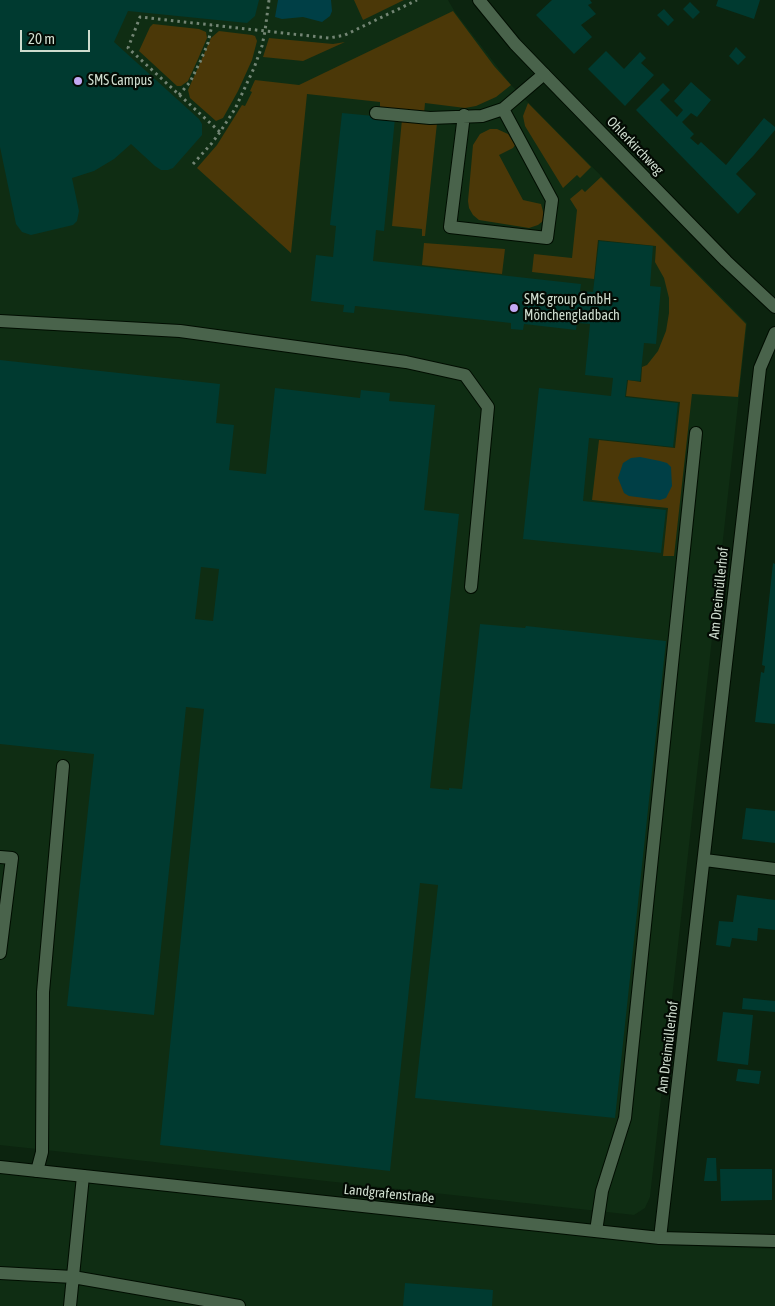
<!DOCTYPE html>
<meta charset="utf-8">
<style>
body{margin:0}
#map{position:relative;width:775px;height:1306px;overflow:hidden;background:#0c240f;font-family:"Asap Condensed",sans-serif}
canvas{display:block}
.scale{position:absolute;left:20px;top:30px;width:70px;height:22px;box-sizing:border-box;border:2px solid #cedcce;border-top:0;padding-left:6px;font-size:15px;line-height:18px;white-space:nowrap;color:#cedcce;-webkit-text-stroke:4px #030a03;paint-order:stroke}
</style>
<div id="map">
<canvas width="775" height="1306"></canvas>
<div class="scale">20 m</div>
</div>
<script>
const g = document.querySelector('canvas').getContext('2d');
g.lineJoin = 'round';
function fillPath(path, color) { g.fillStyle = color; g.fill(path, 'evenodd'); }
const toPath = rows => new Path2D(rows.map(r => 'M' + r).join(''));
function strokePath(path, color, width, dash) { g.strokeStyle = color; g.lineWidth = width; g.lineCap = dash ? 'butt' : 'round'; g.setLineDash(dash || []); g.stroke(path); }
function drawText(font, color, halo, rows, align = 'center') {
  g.font = font + ' "Asap Condensed",sans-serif'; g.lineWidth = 4.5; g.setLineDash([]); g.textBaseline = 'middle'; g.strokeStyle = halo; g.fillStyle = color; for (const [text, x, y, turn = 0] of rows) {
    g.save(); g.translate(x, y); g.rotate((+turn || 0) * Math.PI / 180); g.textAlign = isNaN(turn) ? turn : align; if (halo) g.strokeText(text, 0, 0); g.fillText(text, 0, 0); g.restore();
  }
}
const built = toPath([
 [0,0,448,0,455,12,512,86,747,323,650,1197,645,1208,634,1215,0,1145],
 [0,1172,667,1245,775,1249,775,1306,0,1306]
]);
const green = toPath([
 [354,0,404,0,363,20],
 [453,11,494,66,511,85,496,97,476,106,465,108,425,103,424,114,380,110,380,102,307,94,291,253,197,168,217,145,242,105,245,106,252,92,250,91,255,80,299,85],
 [153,24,199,29,206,32,207,38,198,59,188,81,181,86,177,86,139,51,150,27],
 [219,31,252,35,255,36,257,41,252,60,238,91,223,118,216,121,190,98,188,90,211,38],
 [269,38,333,44,345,42,303,61,263,57],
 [528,103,591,167,580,178,577,175,563,188,525,126,523,116],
 [402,119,437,123,425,236,422,236,422,229,392,226],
 [490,129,497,129,508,134,515,145,513,148,499,155,523,200,541,204,544,215,543,221,538,225,529,228,479,220,473,215,469,208,468,201,473,145,480,134],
 [601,177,746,324,738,397,692,394,674,556,663,556,668,508,592,500,599,440,675,448,680,402,626,396,628,380,641,382,642,367,647,365,658,351,666,331,669,313,669,298,664,278,655,262,656,246,598,240,594,279,532,272,534,254,572,258,577,210,570,199,582,189,585,192],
 [424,243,505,249,502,274,422,265]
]);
const water = toPath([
 [278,0,331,0,332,11,330,16,322,22,303,17,282,19,275,17],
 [640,457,660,461,667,463,671,467,672,486,666,498,660,500,629,496,624,493,618,478,623,463,631,458]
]);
const building = toPath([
 [0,0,259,0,255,16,247,23,128,11,114,42,199,119,202,124,202,135,173,168,168,170,161,170,155,166,131,144,114,159,94,171,72,178,79,211,77,221,73,225,31,235,22,232,16,224,0,147],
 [552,0,590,0,592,3,588,5,596,14,581,25,592,37,574,54,536,15],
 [718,0,760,0,754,19,716,6],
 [690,2,700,12,693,19,683,9],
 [664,9,674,20,668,26,657,15],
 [736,47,746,57,738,65,729,56],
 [606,51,624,69,640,52,646,58,641,63,654,75,625,106,588,69],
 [691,82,711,100,697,117,691,113,682,122,694,134,690,138,698,145,701,142,726,165,764,118,775,127,775,130,754,155,736,174,756,194,738,214,636,110,663,83,670,90,660,100,677,117,683,110,674,101],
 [342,113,395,118,384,231,376,230,373,261,581,284,580,291,593,292,599,241,653,246,650,286,661,287,656,344,644,343,640,381,627,380,625,397,678,403,673,447,589,438,583,501,666,510,661,553,523,539,539,388,611,396,613,378,585,375,590,324,577,323,576,330,524,324,523,330,511,329,511,323,355,306,354,313,343,312,344,305,311,301,316,255,333,257,336,226,330,225],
 [0,360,220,384,216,423,234,425,229,470,266,474,275,388,360,398,361,390,390,393,389,401,435,405,424,510,459,514,430,788,449,790,449,788,462,789,480,624,525,628,526,626,666,641,615,1118,415,1098,438,885,420,883,390,1171,160,1145,204,709,186,707,154,1015,67,1006,94,754,0,744],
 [201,567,219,569,213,621,195,619],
 [773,563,775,564,775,724,755,722,761,672,764,673,765,666,762,665],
 [746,808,775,811,775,843,742,839],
 [737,895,775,900,775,930,758,928,757,941,732,938,730,947,716,945,719,921,733,922],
 [743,998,775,1001,775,1012,742,1009],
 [723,1012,753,1015,748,1065,717,1061],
 [738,1069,761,1071,759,1084,736,1081],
 [707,1158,716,1158,717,1181,704,1181],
 [720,1169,772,1169,772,1200,721,1201],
 [405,1283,493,1290,492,1306,403,1306]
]);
const path = toPath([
 [269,0,265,31,262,46,254,68,235,109,220,132,128,48,140,17,265,31,329,38,345,35,417,0],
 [179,95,190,82,201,60,208,43,212,25],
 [193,164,212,143,220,132]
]);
const service = toPath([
 [376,113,430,118,482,116,503,109,544,74],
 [464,115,450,227,547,238,552,200,503,109],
 [0,321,180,331,406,362,465,375,488,407,471,587],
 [0,857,12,858,0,953],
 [37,1171,42,1152,43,992,63,766],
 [596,1231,602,1191,625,1118,696,433],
 [0,1273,73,1277,239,1306],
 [70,1306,83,1176]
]);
const minor = toPath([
 [479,0,515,44,544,74,726,261,775,307],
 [705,860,775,869],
 [660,1238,760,368,775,333]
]);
const tertiary = toPath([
 [0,1167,660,1238,775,1241]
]);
const markers = [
 [78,81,5,"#c2a8f3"],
 [514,308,5,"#c2a8f3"]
];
const poiNames = [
 ["SMS Campus",88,81],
 ["SMS group GmbH -",524,300],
 ["Mönchengladbach",524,316]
];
const streetNames = [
 ["Ohlerkirchweg",635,146,46],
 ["Am Dreimüllerhof",719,593,-84],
 ["Am Dreimüllerhof",668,1047,-83],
 ["Landgrafenstraße",389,1194,6]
];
fillPath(built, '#0f2d13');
fillPath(green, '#4b3808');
fillPath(water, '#003f46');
fillPath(building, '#003a30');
strokePath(service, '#000d00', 14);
strokePath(minor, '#000d00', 14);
strokePath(tertiary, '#000d00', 14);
strokePath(path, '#738574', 3, [2.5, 4]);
strokePath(service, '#49634b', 12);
strokePath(minor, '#49634b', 12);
strokePath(tertiary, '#49634b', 12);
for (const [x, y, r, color] of markers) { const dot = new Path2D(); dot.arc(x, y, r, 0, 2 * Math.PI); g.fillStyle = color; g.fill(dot); strokePath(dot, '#030a03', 2); }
drawText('14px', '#cedcce', '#030a03', poiNames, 'left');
drawText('14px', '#cedcce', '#030a03', streetNames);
</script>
